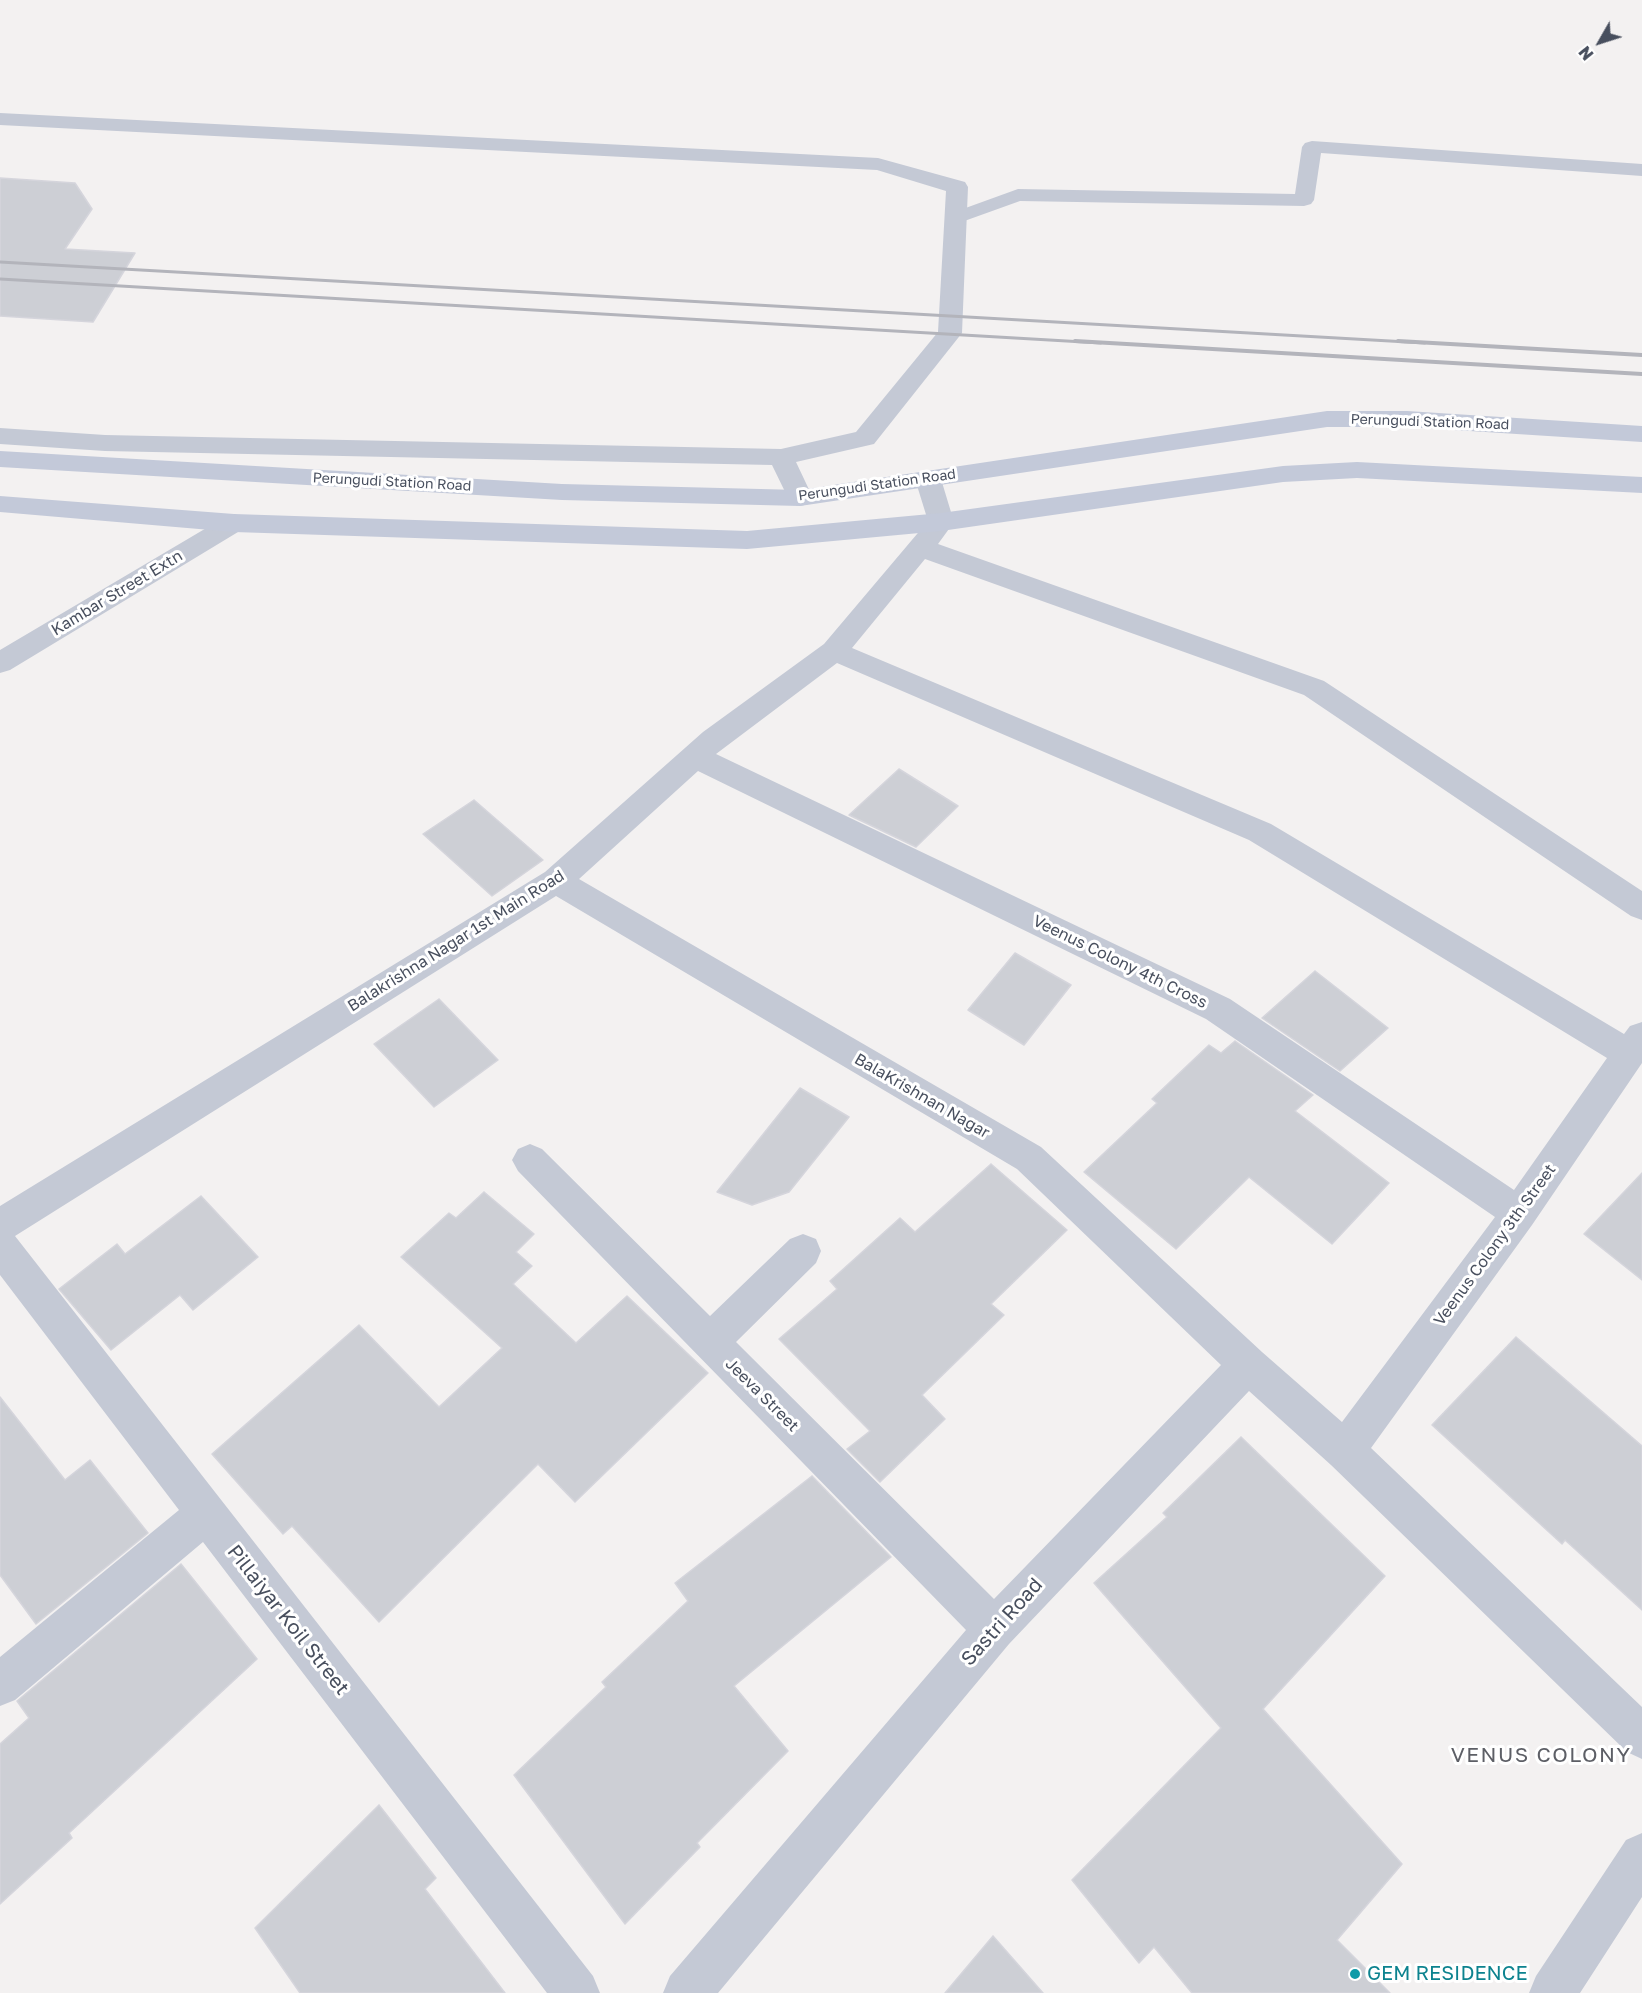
<!DOCTYPE html>
<style>
body{margin:0}
#map{position:relative;width:1642px;height:1993px;overflow:hidden;background:#f3f1f1;font-family:"Golos Text",sans-serif}
canvas{display:block}
.north{position:absolute;left:1570px;top:12px;width:60px;height:60px;-webkit-text-stroke:4px #fff;paint-order:stroke;rotate:231deg;font-size:16px;font-weight:700;line-height:24px;text-align:center;color:#484f5e}
.north::after{content:'';display:block;margin:auto;width:21px;height:27px;background:#484f5e;clip-path:polygon(50% 0,100% 100%,50% 72%,0 100%)}
</style>
<div id="map">
<canvas width="1642" height="1993"></canvas>
<div class="north">N</div>
</div>
<script>
const g = document.querySelector('canvas').getContext('2d');
g.lineJoin = 'round';
function fillPath(path, color) { g.fillStyle = color; g.fill(path, 'evenodd'); }
const toPath = rows => new Path2D(rows.map(r => 'M' + r).join(''));
function strokePath(path, color, width, dash) { g.strokeStyle = color; g.lineWidth = width; g.lineCap = dash ? 'butt' : 'round'; g.setLineDash(dash || []); g.stroke(path); }
function drawText(font, color, halo, rows, align = 'center') {
  g.font = font + ' "Golos Text",sans-serif'; g.lineWidth = 6; g.setLineDash([]); g.textBaseline = 'middle'; g.strokeStyle = halo; g.fillStyle = color; for (const [text, x, y, turn = 0] of rows) {
    g.save(); g.translate(x, y); g.rotate((+turn || 0) * Math.PI / 180); g.textAlign = isNaN(turn) ? turn : align; if (halo) g.strokeText(text, 0, 0); g.fillText(text, 0, 0); g.restore();
  }
}
const building = toPath([
 [0,178,75,183,92,209,65,249,135,253,93,322,0,316,0,178],
 [899,769,958,806,916,847,849,815,899,769],
 [474,800,543,860,492,896,423,834,474,800],
 [1015,953,1071,985,1024,1045,968,1010,1015,953],
 [1315,971,1388,1028,1340,1071,1262,1018,1315,971],
 [439,999,498,1060,434,1107,374,1044,439,999],
 [1235,1041,1313,1095,1295,1111,1389,1183,1332,1244,1249,1177,1176,1249,1084,1172,1157,1103,1152,1099,1209,1045,1221,1053,1235,1041],
 [800,1088,849,1117,789,1192,752,1205,717,1192,800,1088],
 [991,1164,1067,1230,991,1304,1004,1315,922,1395,945,1419,880,1482,847,1449,870,1431,779,1339,837,1289,830,1281,900,1218,915,1232,991,1164],
 [1642,1173,1642,1280,1584,1234,1642,1173],
 [484,1192,534,1234,516,1252,532,1266,513,1284,576,1343,627,1296,708,1373,575,1502,538,1464,379,1622,292,1526,283,1534,212,1454,359,1325,439,1407,502,1348,401,1257,449,1213,456,1218,484,1192],
 [201,1196,258,1257,193,1310,180,1295,111,1350,59,1289,117,1244,125,1254,201,1196],
 [1516,1337,1642,1446,1642,1610,1565,1540,1562,1544,1432,1425,1516,1337],
 [0,1397,65,1480,90,1460,148,1533,36,1624,0,1575,0,1397],
 [1241,1437,1385,1576,1263,1709,1402,1864,1337,1940,1390,1993,1192,1993,1154,1947,1139,1963,1072,1880,1221,1728,1094,1583,1167,1517,1163,1513,1241,1437],
 [812,1476,891,1557,734,1686,788,1751,697,1843,700,1847,625,1924,514,1775,606,1687,602,1682,688,1601,675,1583,812,1476],
 [181,1564,257,1659,69,1833,72,1838,0,1904,0,1744,29,1718,17,1701,181,1564],
 [379,1805,436,1878,425,1889,505,1993,300,1993,255,1928,379,1805],
 [993,1936,1043,1993,945,1993,993,1936]
]);
const lane = toPath([
 [1312,141,1642,164,1642,176,1321,153,1314,200,1311,204,1304,206,1020,201,956,224,949,222,946,218,949,214,1018,189,1295,194,1302,147,1305,143,1312,141]
]);
const street = toPath([
 [0,113,878,158,965,182,968,187,962,333,874,444,796,462,813,498,809,504,800,506,791,504,772,465,105,451,0,444,0,428,105,435,781,449,856,432,938,332,946,191,877,170,0,125,0,113],
 [928,471,937,473,941,479,954,522,938,544,1324,681,1642,891,1642,920,1631,916,1304,695,925,559,852,648,1271,824,1624,1034,1630,1026,1642,1022,1642,1063,1532,1225,1371,1448,1642,1707,1642,1759,1627,1752,1331,1465,1249,1391,1009,1644,718,1993,663,1993,670,1976,966,1630,518,1171,512,1160,518,1149,530,1144,542,1149,710,1316,790,1239,803,1234,816,1239,821,1251,816,1263,736,1342,994,1599,1221,1365,1017,1169,556,896,15,1236,593,1976,600,1993,547,1993,203,1542,15,1700,0,1706,0,1657,179,1510,0,1275,0,1206,545,872,703,732,824,644,928,521,915,479,919,473,928,471],
 [837,663,1249,840,1607,1058,1514,1190,1230,999,716,754,837,663],
 [698,771,1206,1019,1495,1217,1342,1422,1262,1352,1041,1147,579,879,698,771],
 [234,514,243,517,247,523,243,529,10,670,0,673,0,650,225,517,234,514],
 [1642,1833,1642,1897,1580,1993,1529,1993,1536,1976,1626,1840,1642,1833]
]);
const secondary = toPath([
 [1327,411,1407,411,1642,426,1642,442,1407,427,1327,427,800,506,562,500,0,467,0,451,562,484,800,490,1327,411],
 [1357,462,1642,477,1642,493,1357,478,1283,482,941,531,747,549,234,532,0,512,0,496,234,514,747,531,941,513,1283,466,1357,462]
]);
const railFar1 = toPath([
 [0,262,1425,343],
 [0,279,1101,343]
]);
const rail = toPath([
 [1075,341,1642,374],
 [1398,341,1642,355]
]);
const markers = [
 [1355,1974,6,"#0f9aa8"]
];
const farStreetnames = [
 ["Perungudi Station Road",1430,422,2],
 ["Perungudi Station Road",392,482,3],
 ["Perungudi Station Road",877,485,-8]
];
const streetNames = [
 ["Kambar Street Extn",117,593,-31],
 ["Balakrishna Nagar 1st Main Road",456,941,-32],
 ["Veenus Colony 4th Cross",1120,962,26],
 ["BalaKrishnan Nagar",922,1096,30],
 ["Veenus Colony 3th Street",1495,1245,-54],
 ["Jeeva Street",762,1395,45]
];
const nearStreetnames = [
 ["Pillaiyar Koil Street",288,1620,52],
 ["Sastri Road",1002,1622,-48]
];
const nearCulturenames = [
 ["GEM RESIDENCE",1367,1974]
];
const nearNeighbourhoodnames = [
 ["VENUS COLONY",1541,1755]
];
fillPath(building, '#cdcfd5');
strokePath(building, '#d5d5dc', 1.5);
fillPath(lane, '#c4c9d5');
fillPath(street, '#c4c9d5');
fillPath(secondary, '#c3c9d9');
strokePath(railFar1, '#b3b4bb', 3);
strokePath(rail, '#b3b4bb', 4);
for (const [x, y, r, color] of markers) { const dot = new Path2D(); dot.arc(x, y, r, 0, 2 * Math.PI); g.fillStyle = color; g.fill(dot); strokePath(dot, '#fff', 2); }
drawText('14px', '#484f5e', '#fff', farStreetnames);
drawText('16px', '#484f5e', '#fff', streetNames);
drawText('20px', '#484f5e', '#fff', nearStreetnames);
drawText('20px', '#0d838f', '#fff', nearCulturenames, 'left');
g.letterSpacing = '1.5px';
drawText('21px', '#5d5f66', '#fff', nearNeighbourhoodnames);
g.letterSpacing = '0px';
</script>
